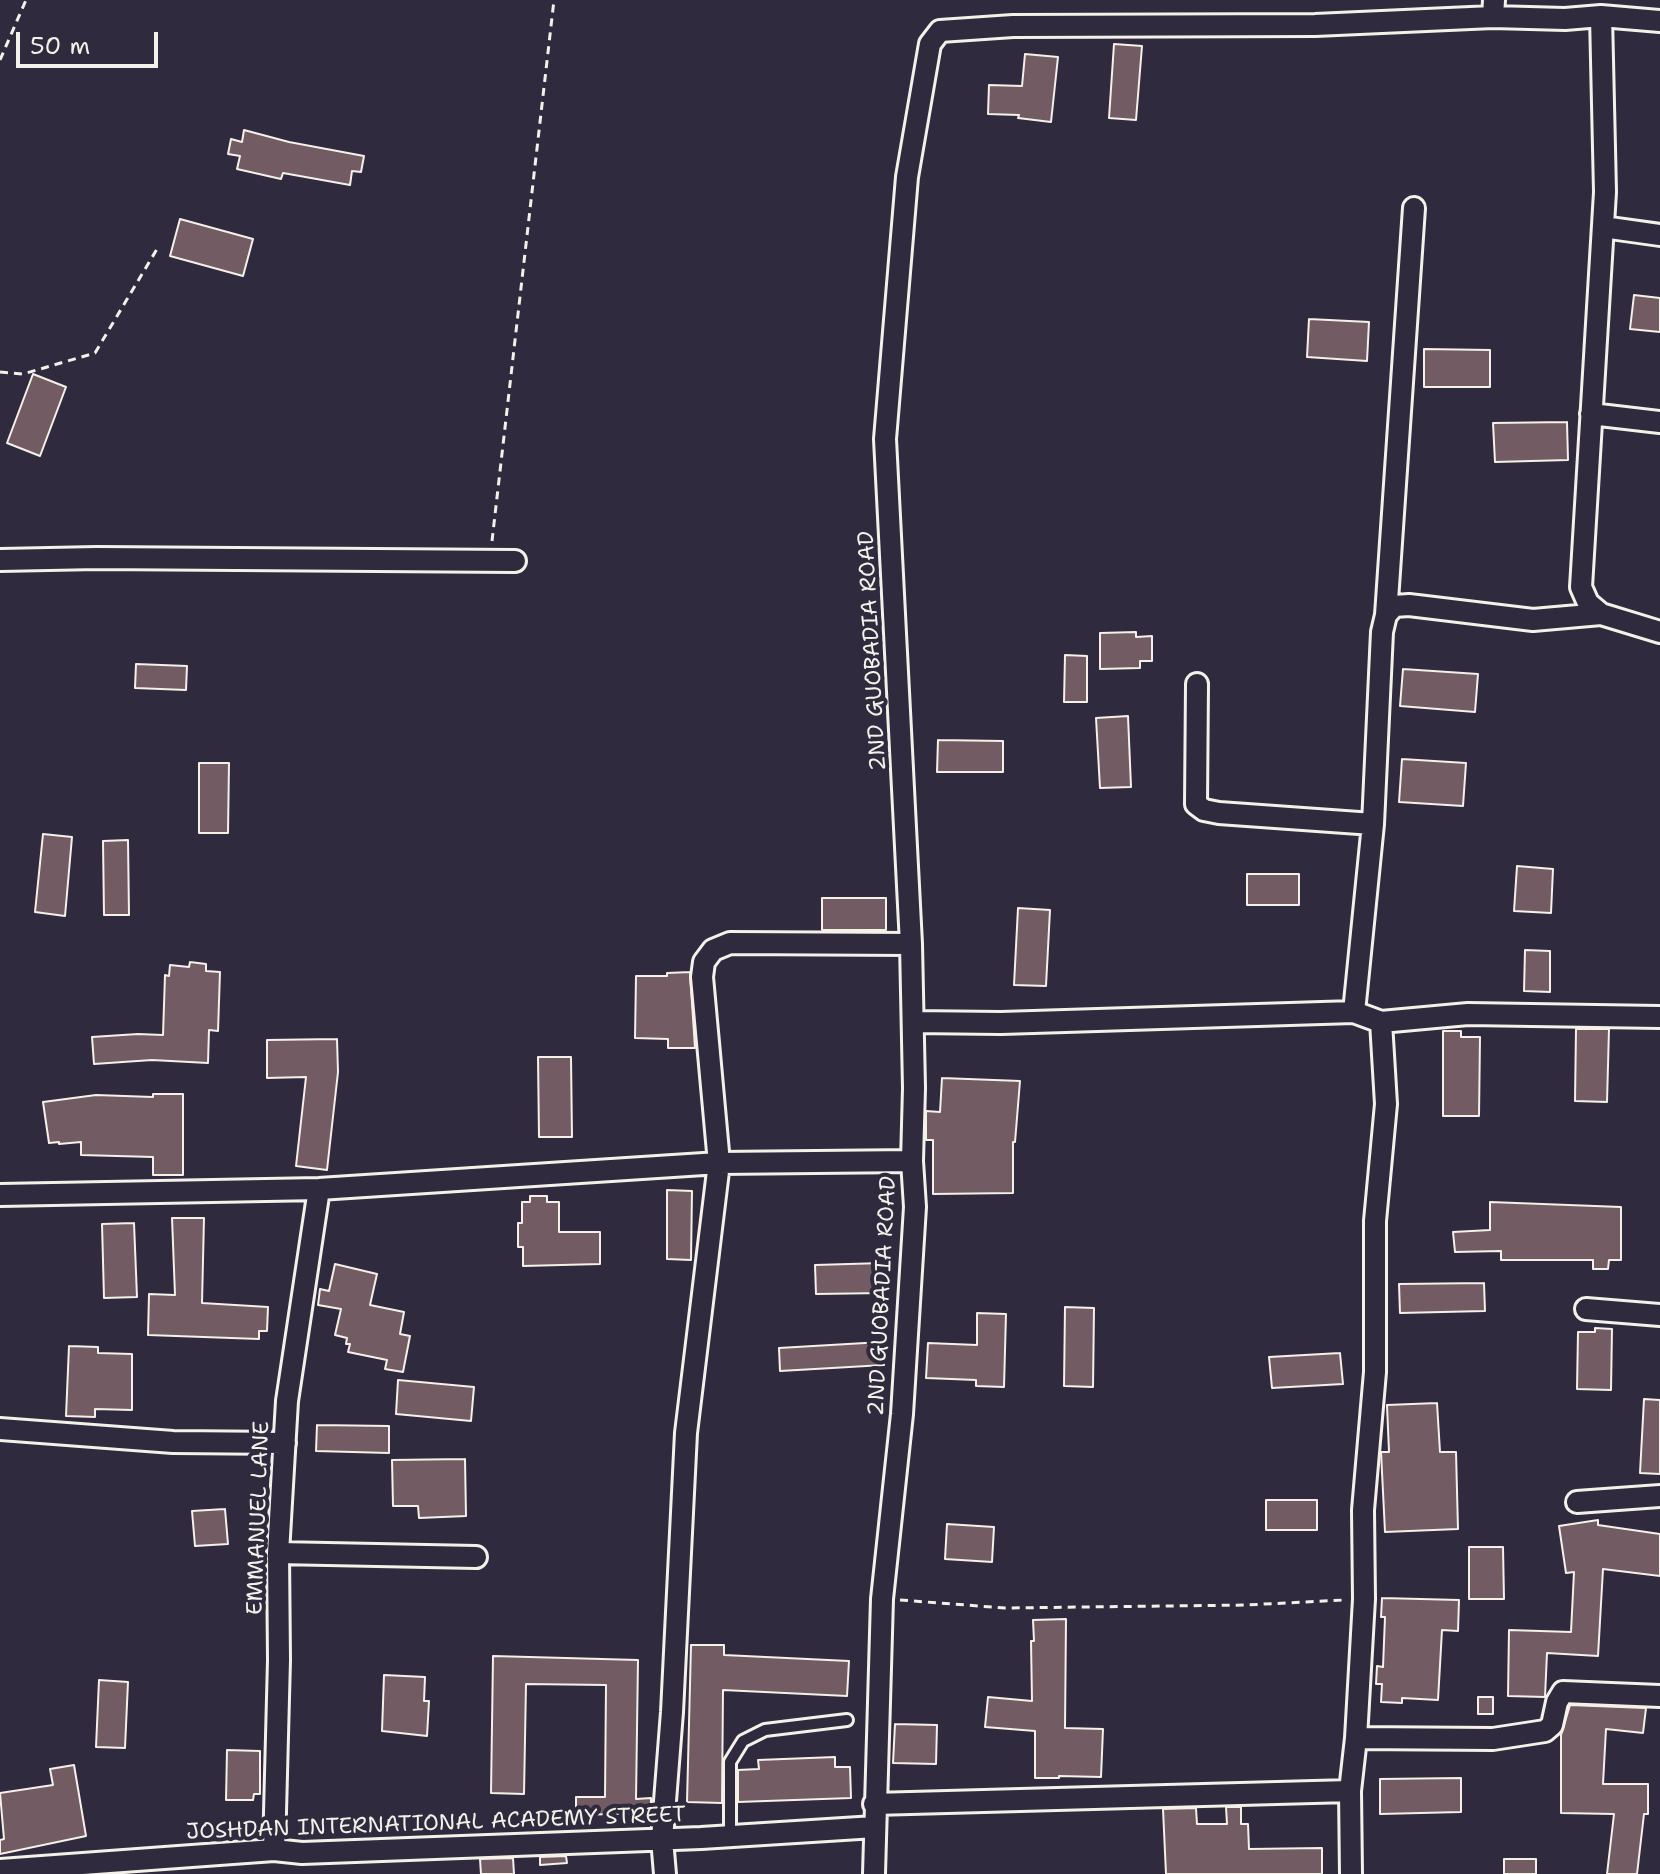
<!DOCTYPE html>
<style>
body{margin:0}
#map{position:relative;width:1660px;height:1874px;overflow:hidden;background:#2f2a3d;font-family:"Shantell Sans",sans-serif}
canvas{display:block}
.scale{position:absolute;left:16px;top:32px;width:142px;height:36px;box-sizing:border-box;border:4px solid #f4f1e8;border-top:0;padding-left:10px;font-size:24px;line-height:28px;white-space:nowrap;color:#f4f1e8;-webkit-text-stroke:6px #2f2a3d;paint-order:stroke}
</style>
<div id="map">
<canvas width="1660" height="1874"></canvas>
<div class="scale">50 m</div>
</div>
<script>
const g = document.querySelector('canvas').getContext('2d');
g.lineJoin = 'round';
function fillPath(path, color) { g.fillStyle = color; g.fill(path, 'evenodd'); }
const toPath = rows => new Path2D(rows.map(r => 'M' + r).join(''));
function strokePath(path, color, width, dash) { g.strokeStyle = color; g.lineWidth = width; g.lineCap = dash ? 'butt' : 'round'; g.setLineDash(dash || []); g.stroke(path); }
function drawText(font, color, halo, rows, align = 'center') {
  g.font = font + ' "Shantell Sans",sans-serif'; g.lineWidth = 8; g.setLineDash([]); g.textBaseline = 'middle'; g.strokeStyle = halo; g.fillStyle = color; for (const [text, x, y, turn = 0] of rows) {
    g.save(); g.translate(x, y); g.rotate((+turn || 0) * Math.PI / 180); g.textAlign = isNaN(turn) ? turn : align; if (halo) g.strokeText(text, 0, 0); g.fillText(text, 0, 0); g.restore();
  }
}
const building = toPath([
 [1114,44,1142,46,1136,120,1109,118,1114,44],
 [1025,54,1058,57,1051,122,1018,118,1019,115,988,114,989,85,1022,86,1025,54],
 [244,130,289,142,364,156,361,172,352,171,350,185,283,173,281,179,237,169,240,156,228,154,231,139,242,142,244,130],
 [180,219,253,239,243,276,170,256,180,219],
 [1634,295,1660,298,1660,332,1630,329,1634,295],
 [1309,319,1369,322,1367,361,1307,357,1309,319],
 [1424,349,1490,350,1490,387,1424,387,1424,349],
 [33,374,66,387,40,456,7,443,33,374],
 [1567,422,1568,460,1495,462,1493,423,1567,422],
 [1136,632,1136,637,1152,636,1152,661,1140,661,1140,668,1100,669,1100,633,1136,632],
 [1065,655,1087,656,1087,702,1064,702,1065,655],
 [136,664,187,666,186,690,135,688,136,664],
 [1403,669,1478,674,1475,712,1400,706,1403,669],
 [1128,716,1131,787,1100,788,1096,718,1128,716],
 [938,740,1003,741,1003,772,937,772,938,740],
 [1402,759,1466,763,1463,806,1399,802,1402,759],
 [199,763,229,763,228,833,199,833,199,763],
 [43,834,72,837,65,916,35,912,43,834],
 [128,840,129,915,104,915,103,841,128,840],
 [1517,866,1553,869,1551,913,1514,911,1517,866],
 [1247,874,1299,874,1299,905,1247,905,1247,874],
 [822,898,886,898,886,930,822,930,822,898],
 [1018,908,1050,910,1046,986,1014,985,1018,908],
 [1525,950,1550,951,1550,992,1524,991,1525,950],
 [190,962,206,964,206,971,220,972,218,1031,209,1030,208,1063,152,1060,94,1064,92,1037,138,1034,163,1035,165,975,169,976,170,965,189,967,190,962],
 [690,972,695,1048,668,1048,668,1039,635,1038,636,976,667,976,667,973,690,972],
 [1576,1029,1609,1029,1607,1102,1575,1101,1576,1029],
 [1443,1031,1461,1031,1461,1037,1480,1037,1479,1116,1443,1116,1443,1031],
 [337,1039,338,1072,327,1170,296,1166,306,1077,267,1078,267,1040,337,1039],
 [538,1057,571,1057,572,1137,539,1137,538,1057],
 [942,1078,1020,1081,1015,1142,1013,1142,1013,1193,933,1194,933,1140,926,1140,926,1111,940,1112,942,1078],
 [153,1094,183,1094,183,1175,153,1175,153,1157,81,1155,81,1142,59,1144,59,1142,49,1143,43,1102,96,1095,153,1097,153,1094],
 [667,1190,692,1191,691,1260,667,1259,667,1190],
 [530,1196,547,1196,547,1202,559,1202,559,1232,600,1232,600,1264,523,1266,523,1247,518,1247,518,1223,522,1223,522,1202,530,1202,530,1196],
 [1490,1202,1621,1207,1621,1260,1609,1260,1608,1269,1593,1269,1593,1260,1501,1260,1501,1251,1455,1252,1453,1232,1490,1230,1490,1202],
 [172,1218,204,1218,202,1303,268,1307,267,1331,259,1331,259,1339,148,1335,149,1294,175,1295,172,1218],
 [134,1223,137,1297,104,1298,102,1224,134,1223],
 [883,1263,884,1293,816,1294,815,1265,883,1263],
 [335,1264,377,1274,370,1305,404,1312,400,1334,410,1336,403,1372,385,1369,387,1360,348,1352,350,1344,346,1344,347,1338,335,1335,341,1309,318,1305,320,1289,329,1291,335,1264],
 [1484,1283,1485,1311,1400,1313,1399,1284,1484,1283],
 [1065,1307,1094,1308,1093,1387,1064,1386,1065,1307],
 [977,1313,1006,1314,1004,1387,976,1386,976,1380,926,1378,928,1343,977,1345,977,1313],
 [1595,1328,1612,1329,1611,1390,1577,1389,1578,1332,1595,1332,1595,1328],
 [882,1342,884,1365,780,1371,779,1348,882,1342],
 [69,1346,98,1347,98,1353,132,1354,132,1410,95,1409,95,1417,66,1416,69,1346],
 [1340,1353,1343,1384,1272,1388,1269,1357,1340,1353],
 [398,1380,474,1387,471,1421,396,1414,398,1380],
 [1644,1399,1660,1400,1660,1474,1640,1473,1644,1399],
 [1437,1403,1440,1452,1456,1452,1458,1529,1385,1532,1381,1452,1389,1452,1387,1405,1437,1403],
 [317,1425,389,1426,389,1453,316,1451,317,1425],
 [465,1459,466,1516,419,1518,418,1506,393,1506,392,1460,465,1459],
 [1266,1500,1317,1500,1317,1530,1266,1530,1266,1500],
 [225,1509,228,1544,195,1546,192,1511,225,1509],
 [1598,1520,1598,1525,1660,1534,1660,1576,1603,1569,1598,1656,1547,1653,1545,1697,1508,1696,1509,1630,1571,1632,1574,1572,1566,1573,1559,1526,1598,1520],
 [947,1524,994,1527,992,1562,945,1559,947,1524],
 [1469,1547,1503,1547,1504,1599,1469,1599,1469,1547],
 [1382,1598,1459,1600,1458,1631,1442,1630,1438,1700,1402,1698,1402,1703,1381,1702,1382,1684,1376,1684,1377,1666,1383,1667,1385,1617,1381,1617,1382,1598],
 [1066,1619,1065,1728,1103,1729,1101,1777,1059,1776,1059,1778,1035,1778,1035,1731,985,1727,988,1697,1032,1701,1031,1641,1034,1641,1033,1620,1066,1619],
 [691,1645,724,1645,724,1655,849,1661,847,1696,723,1690,722,1803,687,1802,691,1645],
 [493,1656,638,1660,636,1799,651,1798,651,1813,576,1815,576,1797,605,1797,606,1685,526,1684,524,1794,491,1793,493,1656],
 [384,1675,425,1677,424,1701,429,1701,427,1736,382,1731,384,1675],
 [99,1680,128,1682,125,1748,96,1747,99,1680],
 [1478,1697,1493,1697,1493,1714,1478,1714,1478,1697],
 [1570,1705,1646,1708,1643,1733,1606,1729,1603,1784,1648,1784,1648,1814,1644,1814,1637,1874,1607,1874,1614,1814,1561,1813,1561,1735,1570,1705],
 [895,1724,937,1725,936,1764,893,1763,895,1724],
 [227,1750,260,1751,260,1794,254,1794,253,1800,226,1800,227,1750],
 [835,1757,835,1767,850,1767,851,1798,738,1802,738,1770,759,1769,758,1760,835,1757],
 [74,1765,86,1836,0,1854,0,1840,4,1839,0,1793,53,1785,50,1769,74,1765],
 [1461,1778,1461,1812,1380,1814,1380,1779,1461,1778],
 [1226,1807,1241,1807,1241,1824,1248,1824,1249,1849,1322,1848,1322,1874,1166,1874,1163,1809,1196,1808,1197,1824,1227,1824,1226,1807],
 [566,1856,567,1863,540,1865,540,1857,566,1856],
 [513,1858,514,1874,481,1874,480,1859,513,1858],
 [1504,1859,1536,1859,1536,1874,1504,1874,1504,1859]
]);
const path = toPath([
 [0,60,26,0],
 [0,372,23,374,95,353,157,249],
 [492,541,554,0],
 [900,1600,1005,1608,1246,1605,1344,1600]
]);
const service = toPath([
 [730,1835,730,1762,743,1741,765,1730,847,1720]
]);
const minor = toPath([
 [1494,0,1493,17,1565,19,1601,16,1605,192,1581,587,1588,603,1601,614,1660,632],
 [1601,16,1660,21],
 [1603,227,1660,235],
 [1591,414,1660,422],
 [0,560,97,558,515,561],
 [1386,615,1414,208],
 [1197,684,1196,804,1204,810,1219,813,1373,824],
 [1354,1012,1373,824,1382,632,1386,615,1394,606,1409,605,1533,620,1601,614],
 [913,1022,1001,1023,1354,1012,1381,1022,1468,1014,1660,1017],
 [0,1195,319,1189,719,1163,912,1161],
 [1586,1309,1660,1315],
 [0,1429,173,1442,285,1443],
 [1577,1502,1660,1496],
 [278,1553,476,1557],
 [1356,1738,1493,1739,1545,1731,1552,1725,1557,1702,1563,1692,1660,1696],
 [874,1804,1350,1791],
 [274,1850,279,1660,278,1553,287,1401,319,1189],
 [0,1870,274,1850,302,1853,701,1838,875,1827],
 [665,1874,662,1839,672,1712,686,1433,719,1163,702,977,704,962,713,950,730,943,911,944],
 [874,1874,882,1599,902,1414,915,1207,912,1161,914,1088,911,944,885,439,907,177,930,44,940,31,1013,26,1315,25,1493,17],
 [1351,1874,1350,1791,1356,1738,1364,1599,1363,1510,1375,1372,1375,1221,1386,1104,1381,1022]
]);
const streetNames = [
 ["2ND GUOBADIA ROAD",873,651,-93],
 ["2ND GUOBADIA ROAD",883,1296,-87],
 ["EMMANUEL LANE",259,1518,-88],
 ["JOSHDAN INTERNATIONAL ACADEMY STREET",436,1824,-2]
];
fillPath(building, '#735b64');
strokePath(building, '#f4f1e8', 2);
strokePath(service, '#f4f1e8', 16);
strokePath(minor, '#f4f1e8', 26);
strokePath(path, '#f4f1e8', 3, [8, 6]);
strokePath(service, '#2f2a3d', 10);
strokePath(minor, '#2f2a3d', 20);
drawText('22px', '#f4f1e8', '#2f2a3d', streetNames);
</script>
